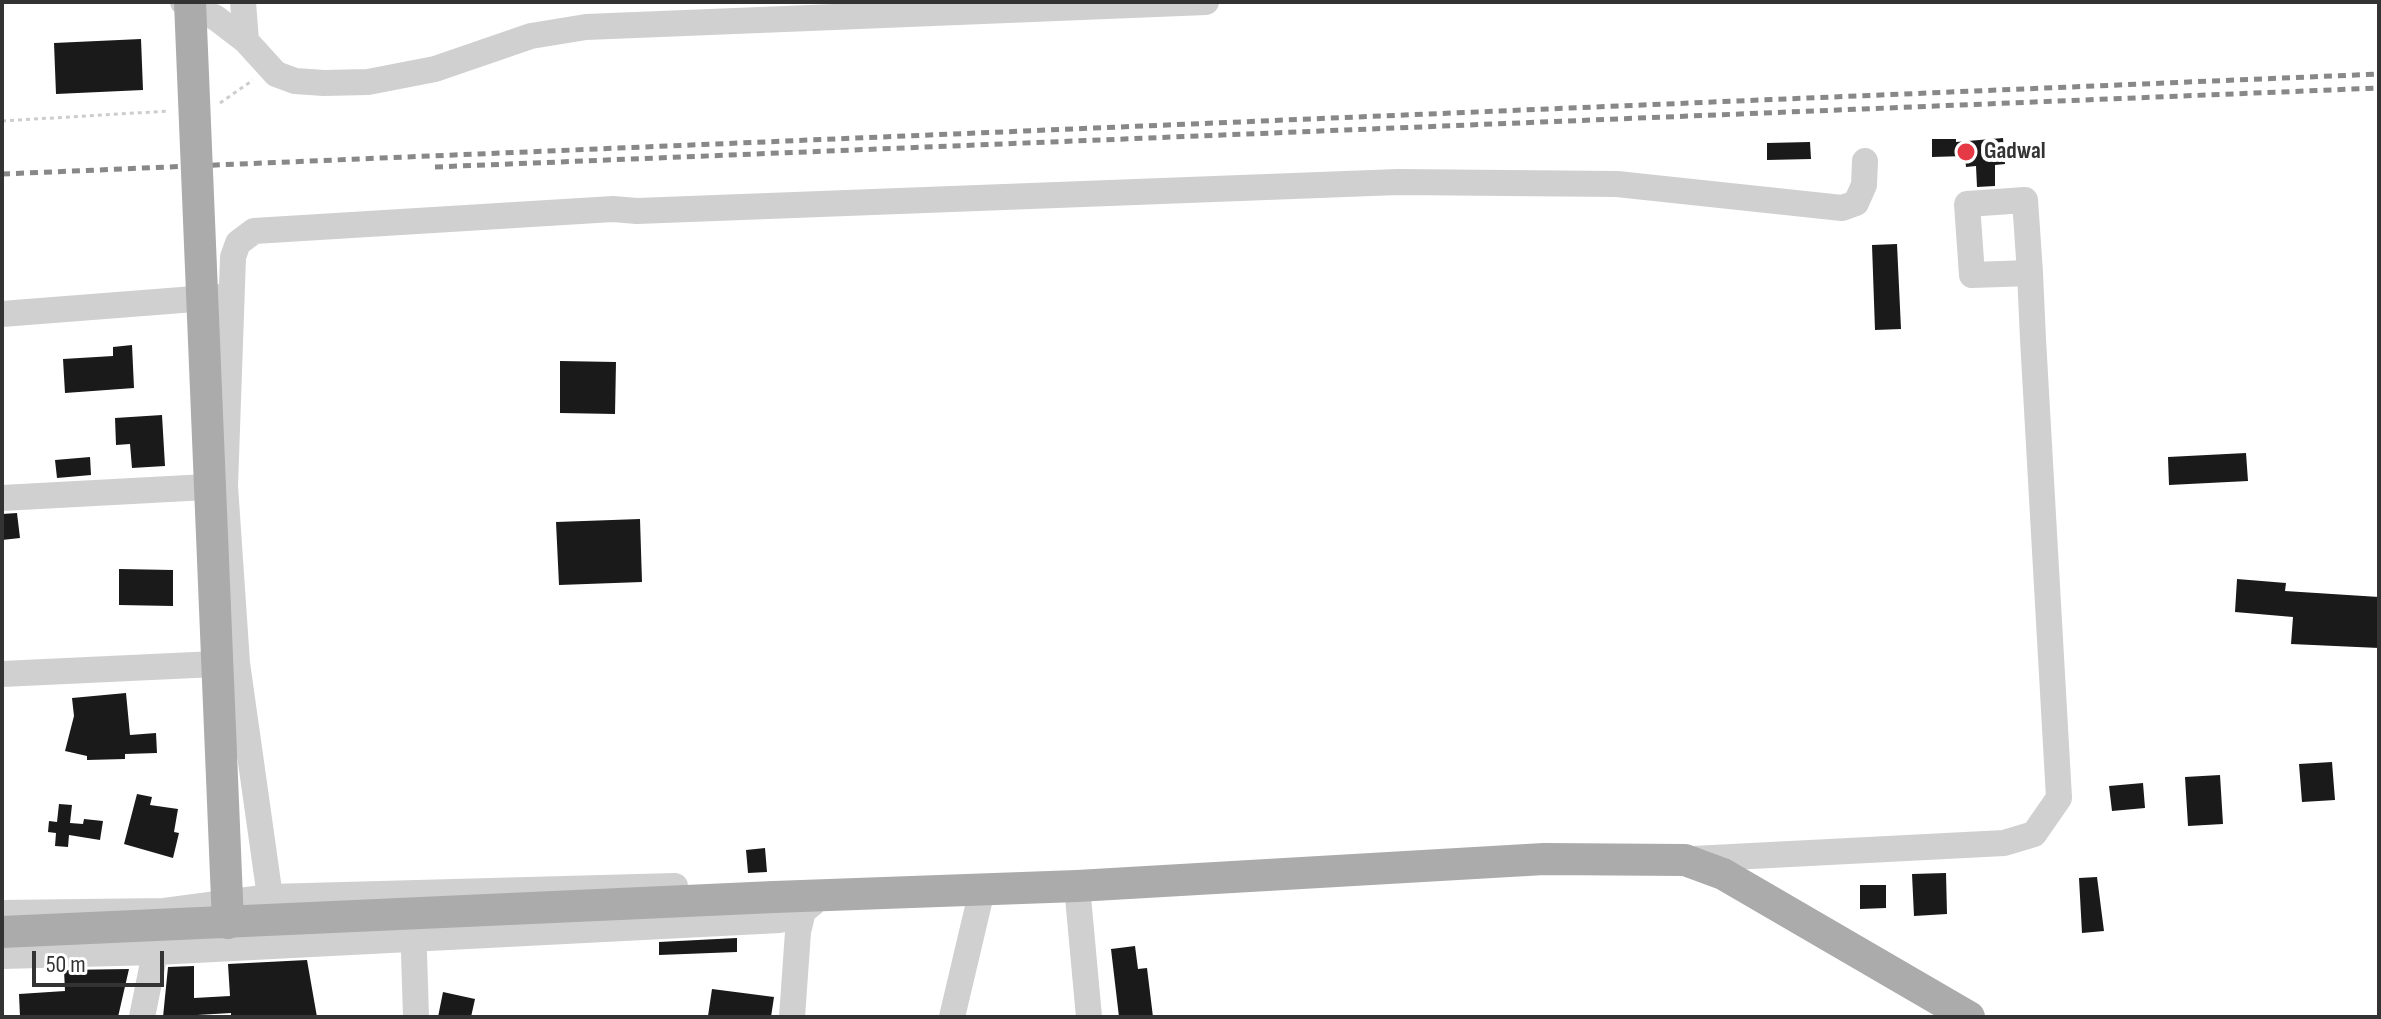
<!DOCTYPE html>
<style>
body{margin:0}
#map{position:relative;width:2381px;height:1019px;overflow:hidden;background:#fff;font-family:"Sofia Sans Condensed",sans-serif}
canvas{display:block}
.frame{position:absolute;inset:0;border:4px solid #333;pointer-events:none}
.scale{position:absolute;left:32px;top:951px;width:132px;height:36px;box-sizing:border-box;border:4px solid #333;border-top:0;padding-left:10px;font-size:24px;line-height:28px;white-space:nowrap;color:#333;-webkit-text-stroke:6px #fff;paint-order:stroke}
</style>
<div id="map">
<canvas width="2381" height="1019"></canvas>
<div class="frame"></div>
<div class="scale">50 m</div>
</div>
<script>
const g = document.querySelector('canvas').getContext('2d');
g.lineJoin = 'round';
function fillPath(path, color) { g.fillStyle = color; g.fill(path, 'evenodd'); }
const toPath = rows => new Path2D(rows.map(r => 'M' + r).join(''));
function strokePath(path, color, width, dash) { g.strokeStyle = color; g.lineWidth = width; g.lineCap = dash ? 'butt' : 'round'; g.setLineDash(dash || []); g.stroke(path); }
function drawText(font, color, halo, rows, align = 'center') {
  g.font = font + ' "Sofia Sans Condensed",sans-serif'; g.lineWidth = 8; g.setLineDash([]); g.textBaseline = 'middle'; g.strokeStyle = halo; g.fillStyle = color; for (const [text, x, y, turn = 0] of rows) {
    g.save(); g.translate(x, y); g.rotate((+turn || 0) * Math.PI / 180); g.textAlign = isNaN(turn) ? turn : align; if (halo) g.strokeText(text, 0, 0); g.fillText(text, 0, 0); g.restore();
  }
}
const building = toPath([
 [141,39,143,90,56,94,54,43],
 [2003,138,2005,164,1995,165,1995,186,1977,187,1976,166,1966,167,1965,156,1932,157,1932,139,1956,139,1956,142],
 [1810,142,1811,159,1767,160,1767,143],
 [1897,244,1901,329,1875,330,1872,245],
 [132,345,134,388,65,393,63,359,113,356,113,347],
 [560,361,616,362,615,414,560,413],
 [162,415,165,466,132,468,130,444,116,445,115,418],
 [2246,453,2248,481,2169,485,2168,457],
 [90,457,91,475,57,478,55,460],
 [17,513,20,538,2,540,2,514],
 [640,519,642,582,559,585,556,522],
 [119,569,173,570,173,606,119,605],
 [2237,579,2286,583,2285,591,2379,597,2379,648,2291,644,2293,617,2235,612],
 [126,693,130,735,156,733,157,753,125,754,125,759,87,760,87,756,65,751,74,716,72,698],
 [2332,762,2335,800,2302,802,2299,764],
 [2220,775,2223,824,2188,826,2185,777],
 [2143,783,2145,808,2112,811,2109,786],
 [137,794,152,797,150,805,178,809,174,832,179,833,173,858,124,844],
 [59,804,72,805,70,823,83,824,84,819,103,821,100,840,69,835,68,847,55,846,56,833,48,832,49,821,57,822],
 [765,848,767,872,748,873,746,850],
 [1946,873,1947,914,1914,916,1912,874],
 [2097,877,2104,931,2082,933,2079,878],
 [1860,885,1886,885,1886,908,1860,909],
 [737,938,737,952,659,955,659,942],
 [1135,946,1138,969,1147,968,1153,1017,1119,1017,1111,949],
 [307,960,317,1017,231,1017,231,1013,163,1017,168,967,194,966,194,998,230,996,228,964],
 [129,969,118,1017,20,1017,19,994,65,991,64,970],
 [712,989,774,997,771,1017,708,1016],
 [443,992,475,999,471,1017,438,1017]
]);
const path = toPath([
 [220,103,253,80],
 [2,121,169,111]
]);
const minor = toPath([
 [183,2,216,18,246,41,276,74,295,81,324,83,368,82,435,69,531,36,586,27,1206,2],
 [243,2,246,41],
 [2,314,220,297],
 [2,498,225,486],
 [2,674,237,663],
 [1693,859,2004,843,2034,834,2059,798,2033,339,2030,273,2025,200,1967,204,1972,275,2030,273],
 [1077,886,1089,1017],
 [270,897,237,663,225,486,233,257,238,243,254,231,613,209,637,211,1398,182,1617,184,1842,208,1856,203,1864,185,1865,161],
 [2,913,164,911,270,897,675,886],
 [413,921,416,1017],
 [2,956,156,952,780,920,803,911],
 [142,1017,158,938],
 [792,1017,798,932,803,911,813,903],
 [952,1017,982,890]
]);
const major = toPath([
 [774,897,1077,886,1544,859,1685,860,1723,874,1969,1017]
]);
const rail = toPath([
 [435,167,2379,88],
 [2,174,2379,74]
]);
const majorBridge = toPath([
 [190,2,228,923],
 [2,932,774,897]
]);
const markers = [
 [1966,152,10,"#e63946"]
];
const poiNames = [
 ["Gadwal",1984,152]
];
fillPath(building, '#1a1a1a');
strokePath(path, '#cdcdcd', 3, [4, 4]);
strokePath(minor, '#d0d0d0', 26);
strokePath(major, '#ababab', 32);
strokePath(rail, '#888', 5, [8, 6]);
strokePath(majorBridge, '#ababab', 32);
for (const [x, y, r, color] of markers) { const dot = new Path2D(); dot.arc(x, y, r, 0, 2 * Math.PI); g.fillStyle = color; g.fill(dot); strokePath(dot, '#fff', 3); }
drawText('bold 24px', '#333', '#fff', poiNames, 'left');
</script>
